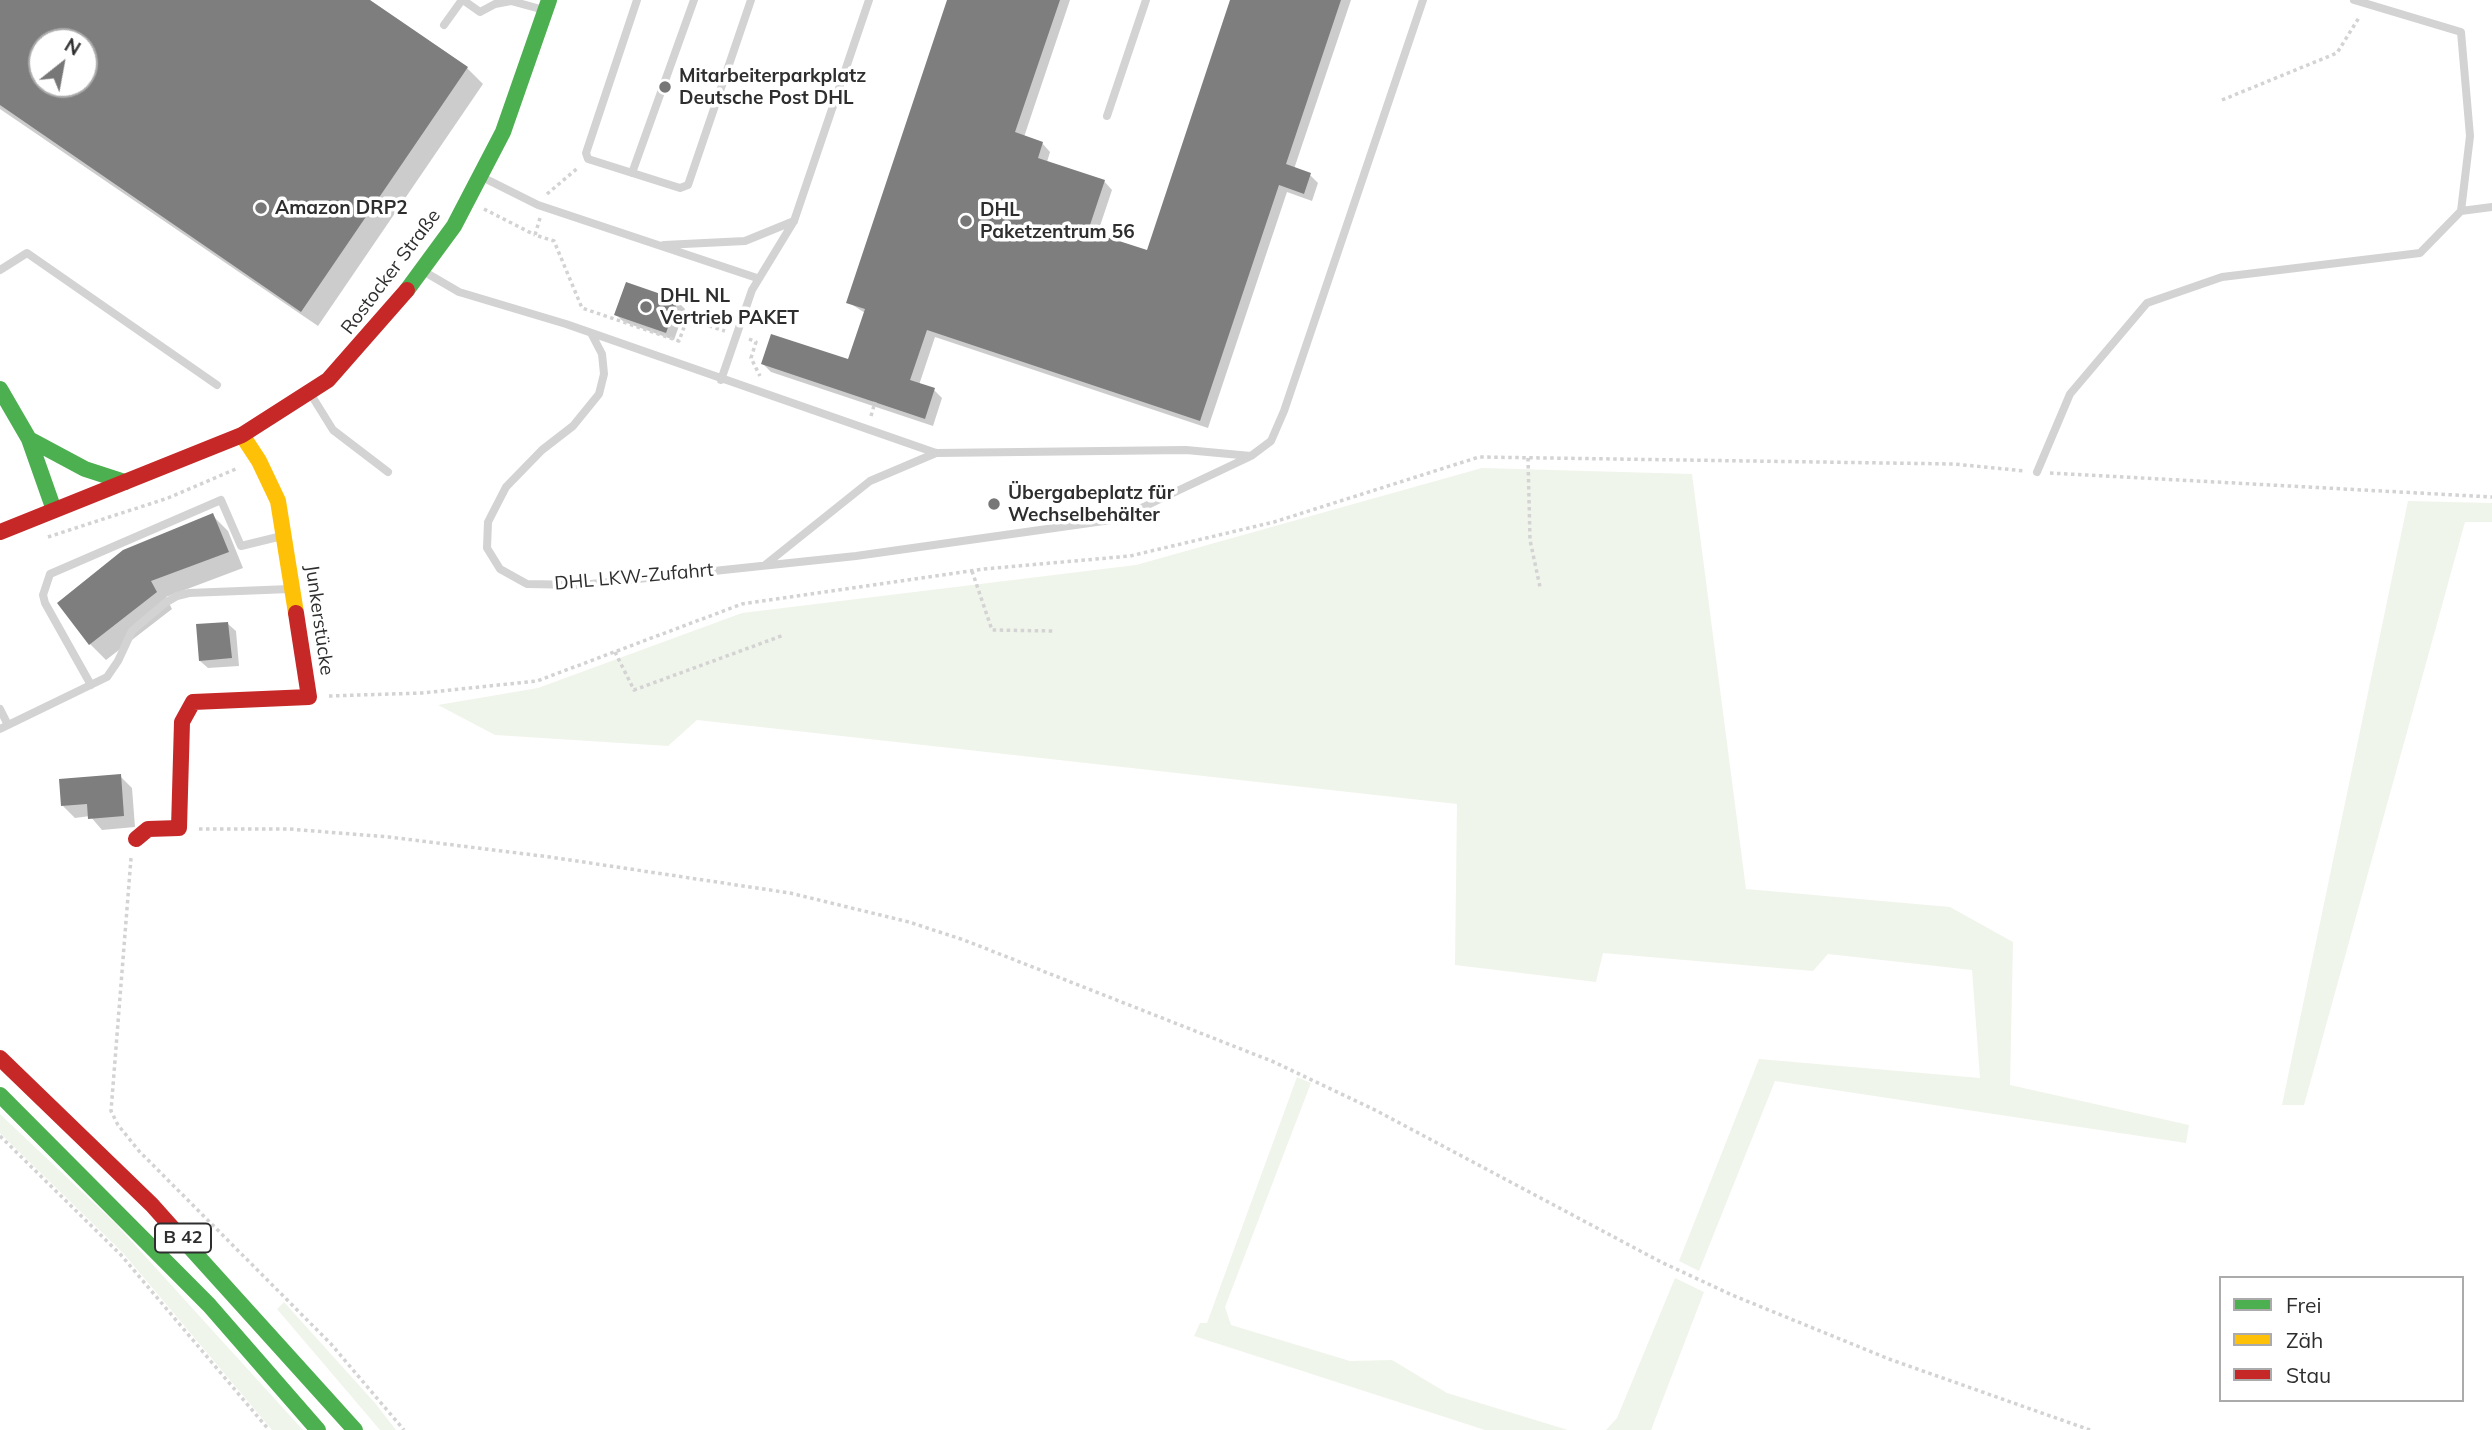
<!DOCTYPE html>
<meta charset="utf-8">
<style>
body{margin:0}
#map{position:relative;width:2492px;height:1430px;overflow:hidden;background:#fff;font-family:Mulish,sans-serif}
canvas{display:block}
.legend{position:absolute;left:2219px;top:1276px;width:245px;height:126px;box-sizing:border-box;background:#fff;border:2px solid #ababab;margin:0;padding:9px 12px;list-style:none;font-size:21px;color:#2e2e2e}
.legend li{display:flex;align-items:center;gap:14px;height:35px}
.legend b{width:35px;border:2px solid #ababab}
.north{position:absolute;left:28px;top:28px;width:70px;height:70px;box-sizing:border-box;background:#fff;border:2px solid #ababab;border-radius:50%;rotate:31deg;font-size:19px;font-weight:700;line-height:28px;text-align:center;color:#2e2e2e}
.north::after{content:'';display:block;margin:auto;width:24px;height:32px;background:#777;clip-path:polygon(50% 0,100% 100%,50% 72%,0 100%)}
</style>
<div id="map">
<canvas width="2492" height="1430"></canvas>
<ul class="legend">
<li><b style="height:9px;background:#4caf50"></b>Frei</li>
<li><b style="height:9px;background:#ffc107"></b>Zäh</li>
<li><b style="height:9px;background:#c62828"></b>Stau</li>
</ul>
<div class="north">N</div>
</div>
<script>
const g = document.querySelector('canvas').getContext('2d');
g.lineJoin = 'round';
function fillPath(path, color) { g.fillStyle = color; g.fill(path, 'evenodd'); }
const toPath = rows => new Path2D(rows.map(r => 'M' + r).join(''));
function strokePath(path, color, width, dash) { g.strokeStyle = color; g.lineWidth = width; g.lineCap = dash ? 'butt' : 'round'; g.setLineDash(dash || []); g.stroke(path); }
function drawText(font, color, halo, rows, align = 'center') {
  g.font = font + ' Mulish,sans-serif'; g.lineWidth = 7; g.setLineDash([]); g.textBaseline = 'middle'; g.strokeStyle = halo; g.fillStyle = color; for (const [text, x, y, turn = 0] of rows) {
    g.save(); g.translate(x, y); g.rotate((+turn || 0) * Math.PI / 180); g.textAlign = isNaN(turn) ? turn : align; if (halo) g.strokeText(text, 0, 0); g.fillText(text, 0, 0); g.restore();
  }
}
const green = toPath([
 [1482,468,1692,474,1746,889,1950,907,2013,942,2010,1085,2189,1125,2186,1143,1775,1081,1699,1271,1679,1261,1759,1059,1980,1078,1972,970,1828,954,1813,971,1603,953,1596,982,1455,965,1457,804,697,720,668,746,495,735,438,705,538,688,742,613,1136,565],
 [2408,501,2492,503,2492,522,2465,522,2304,1105,2282,1105],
 [1297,1077,1311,1083,1225,1307,1231,1325,1350,1361,1392,1360,1447,1393,1568,1430,1485,1430,1194,1336,1200,1323,1207,1323],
 [0,1114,115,1223,303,1430,272,1430,123,1253,0,1133],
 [1675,1278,1704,1292,1651,1430,1606,1430,1617,1418],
 [284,1302,375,1403,396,1430,380,1430,277,1309]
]);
const shadow = toPath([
 [0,0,367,0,467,68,483,84,318,326,0,109],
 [42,42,84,42,84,84,42,84],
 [949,0,1070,0,1024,137,1042,143,1050,152,1047,162,1104,181,1112,190,1097,235,1148,252,1232,0,1351,0,1294,169,1310,175,1318,183,1312,201,1287,192,1208,428,935,337,919,385,934,390,942,398,933,426,771,372,763,364,849,362,865,313,848,302],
 [677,301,685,309,674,340,624,322,616,315],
 [212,515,228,531,243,568,166,597,172,609,106,660,90,644],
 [228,624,236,631,239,666,208,668,200,661],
 [120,776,132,788,135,827,102,830,90,816,75,818,63,806]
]);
const building = toPath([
 [0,0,370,0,468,67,301,312,0,105],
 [42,42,84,42,84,84,42,84],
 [947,0,1060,0,1015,132,1043,142,1038,158,1105,180,1088,231,1147,250,1230,0,1341,0,1286,164,1311,173,1304,194,1279,185,1200,421,927,330,910,380,935,388,925,419,761,364,771,334,848,359,865,309,846,303],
 [626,282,678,300,666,333,614,315],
 [213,513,229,552,151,581,157,592,89,645,57,603,123,550],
 [228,622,232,658,199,661,196,624],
 [121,774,124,816,88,819,87,804,61,806,59,779]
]);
const path = toPath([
 [2222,100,2337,53,2360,16],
 [547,194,579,167],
 [484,209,535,235],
 [540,218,535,235,554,241,582,308,679,341,687,319,725,331],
 [749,339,756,342,751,358,760,376],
 [871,416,875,402],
 [1528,458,1530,540,1540,587],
 [2050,473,2492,497],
 [48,537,168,498,238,468],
 [972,571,992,630,1054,631],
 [615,652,634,690,784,635],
 [329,696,422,693,537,681,742,604,984,569,1130,556,1274,522,1479,457,1954,464,2025,471],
 [199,829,289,829,389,837,550,857,790,893,909,922,964,940,1274,1062,1377,1111,1661,1262,1732,1295,1889,1359,2090,1430],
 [131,858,111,1111,118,1125,139,1151,331,1344,404,1430],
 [0,1136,121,1255,269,1430]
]);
const lane = toPath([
 [463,0,480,12,495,4,511,1,544,10],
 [637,0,586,153,588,159,680,188,688,185,751,0],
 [444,25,462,0],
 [1107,116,1146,0],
 [632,173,694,0],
 [482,177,538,205,757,278],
 [2461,211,2492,207],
 [664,245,745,241,794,221],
 [0,270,27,253,217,385],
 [423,271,459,292,566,324,936,453,1186,450,1251,456,1271,441,1284,411,1423,0],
 [591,333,602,354,604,374,599,394,573,426,542,450,506,487,488,522,487,548,500,569,527,584,581,585,856,556,1118,519,1249,457],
 [721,380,752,290,794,221,869,0],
 [310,393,333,430,388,472],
 [2037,472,2070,394,2147,303,2222,277,2420,253,2461,211,2470,136,2461,32,2354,0],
 [765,565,870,481,936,453],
 [91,685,45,603,43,595,50,574,221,500,241,546,282,536],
 [0,709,8,725],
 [0,729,107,677,118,661,132,631,165,603,177,596,189,593,290,589]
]);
const fast = toPath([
 [407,290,454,226,503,132,549,0],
 [0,389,29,439,54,510],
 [29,439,85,469,125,482],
 [0,1095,209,1305,318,1430],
 [185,1242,355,1430]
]);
const slow = toPath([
 [242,435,259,461,278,501,296,613]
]);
const jam = toPath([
 [0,532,242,435,328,380,407,290],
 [136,839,148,829,179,828,182,722,193,702,309,697,296,613],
 [0,1058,152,1205,185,1242]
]);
const markers = [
 [665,87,7,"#777"],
 [261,208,7,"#777"],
 [966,221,7,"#777"],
 [646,307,7,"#777"],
 [994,504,7,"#777"]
];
const shields = [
 [183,1238,56]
];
const shieldNames = [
 ["B 42",183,1238]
];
const poiNames = [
 ["Mitarbeiterparkplatz",679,76],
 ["Deutsche Post DHL",679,98],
 ["Amazon DRP2",275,208],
 ["DHL",980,210],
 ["Paketzentrum 56",980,232],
 ["DHL NL",660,296],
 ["Vertrieb PAKET",660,318],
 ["Übergabeplatz für",1008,493],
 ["Wechselbehälter",1008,515]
];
const streetNames = [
 ["Rostocker Straße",391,272,-53],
 ["DHL LKW-Zufahrt",634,577,-5],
 ["Junkerstücke",319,620,82]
];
fillPath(green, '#f0f5eb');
fillPath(shadow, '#0003');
fillPath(building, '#7e7e7e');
strokePath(path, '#d3d3d3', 3.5, [3.5, 3.5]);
strokePath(lane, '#d3d3d3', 8);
strokePath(fast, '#4caf50', 16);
strokePath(slow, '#ffc107', 16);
strokePath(jam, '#c62828', 16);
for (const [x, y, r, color] of markers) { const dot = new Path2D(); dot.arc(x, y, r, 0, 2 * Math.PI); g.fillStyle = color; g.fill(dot); strokePath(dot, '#fff', 2.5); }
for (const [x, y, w] of shields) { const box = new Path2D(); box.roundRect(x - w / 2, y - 14.5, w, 29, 5); g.fillStyle = '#fff'; g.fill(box); strokePath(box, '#2e2e2e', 2); }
drawText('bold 18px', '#2e2e2e', null, shieldNames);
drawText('bold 19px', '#2e2e2e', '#fff', poiNames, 'left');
drawText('19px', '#2e2e2e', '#fff', streetNames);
</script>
